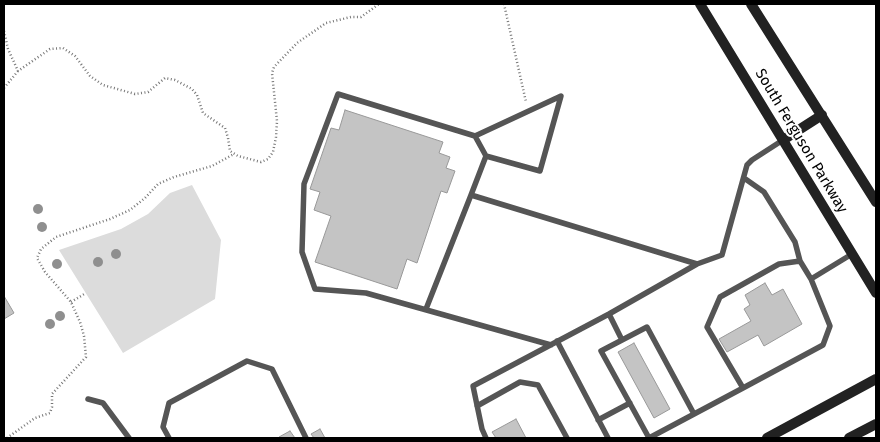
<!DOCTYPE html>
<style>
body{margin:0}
#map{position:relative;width:880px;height:442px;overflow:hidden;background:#fff;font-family:"Fira Sans",sans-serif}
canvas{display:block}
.frame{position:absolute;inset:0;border:5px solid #000;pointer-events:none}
</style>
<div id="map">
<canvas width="880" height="442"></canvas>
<div class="frame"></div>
</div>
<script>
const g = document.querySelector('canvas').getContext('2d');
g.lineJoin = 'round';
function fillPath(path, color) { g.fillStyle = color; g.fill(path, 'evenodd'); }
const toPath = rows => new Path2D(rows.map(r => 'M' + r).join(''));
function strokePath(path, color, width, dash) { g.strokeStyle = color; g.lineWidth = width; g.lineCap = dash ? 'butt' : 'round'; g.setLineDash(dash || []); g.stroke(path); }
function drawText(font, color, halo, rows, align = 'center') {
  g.font = font + ' "Fira Sans",sans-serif'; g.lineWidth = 4; g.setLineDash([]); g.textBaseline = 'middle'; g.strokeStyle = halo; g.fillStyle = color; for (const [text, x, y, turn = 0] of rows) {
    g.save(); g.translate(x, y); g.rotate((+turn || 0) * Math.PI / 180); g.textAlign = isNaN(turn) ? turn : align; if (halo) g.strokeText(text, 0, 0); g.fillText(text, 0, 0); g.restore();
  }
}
const green = toPath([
 [192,185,221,240,215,299,123,353,59,250,121,229,148,214,170,193]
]);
const building = toPath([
 [345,110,443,142,439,153,450,157,446,168,455,171,447,193,441,191,417,263,407,259,397,289,315,262,331,216,314,210,320,192,310,189,331,128,339,130,345,110],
 [765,283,772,295,783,289,802,324,764,346,758,335,727,352,719,339,751,321,744,309,750,305,745,295,765,283],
 [4,296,14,313,4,319,4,296],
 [634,343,670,409,654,418,618,352,634,343],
 [516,419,526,438,496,438,492,432,516,419],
 [320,429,325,438,314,438,311,434,320,429],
 [290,431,295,438,280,438,279,437,290,431]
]);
const path = toPath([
 [504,4,526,102],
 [4,31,8,49,18,71,50,49,63,48,75,56,90,76,103,85,135,94,148,92,165,78,175,80,192,89,197,95,203,113,225,128,228,138,230,151,238,156,261,162,268,159,273,152,276,137,277,121,272,73,274,67,297,43,326,23,351,17,361,17,379,4],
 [4,88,18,71],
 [71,302,86,293],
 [7,438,35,418,50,413,52,407,52,394,86,357,84,336,80,322,71,302,45,272,37,258,41,249,56,237,110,219,130,210,145,198,158,184,174,177,212,166,234,154]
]);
const lane = toPath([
 [475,136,486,156],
 [744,178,764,192,795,242,800,261],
 [811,279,852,254],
 [426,309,471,195],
 [609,314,622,340],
 [557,341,608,438],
 [551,345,366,293,315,289,302,252,304,184,338,94,475,136,561,96,540,171,486,156,471,195,697,264],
 [88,399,103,403,129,438],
 [477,406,520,382,538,385,567,438],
 [694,414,647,327,601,351,649,438,743,388,823,345,830,326,811,279,800,261,779,264,720,297,707,327,743,388],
 [598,420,630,403],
 [169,438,163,427,169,403,247,361,272,369,306,438],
 [486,438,482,429,473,386,609,314,697,264,722,255,747,165,752,160,783,140]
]);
const secondary = toPath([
 [700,4,876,293],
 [751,4,876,202],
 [783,140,822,115],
 [767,438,876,379],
 [849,438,876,424]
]);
const trees = [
 [38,209],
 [42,227],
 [116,254],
 [98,262],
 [57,264],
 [60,316],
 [50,324]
];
const streetNames = [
 ["South Ferguson Parkway",801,141,59]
];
fillPath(green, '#dcdcdc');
fillPath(building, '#c4c4c4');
strokePath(building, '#999', 1);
strokePath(path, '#777', 2.5, [1, 2.5]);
strokePath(lane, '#555', 5.5);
strokePath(secondary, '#222', 10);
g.fillStyle = '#8f8f8f';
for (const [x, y] of trees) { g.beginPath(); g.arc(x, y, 5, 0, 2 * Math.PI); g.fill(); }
drawText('15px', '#000', '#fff', streetNames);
</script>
